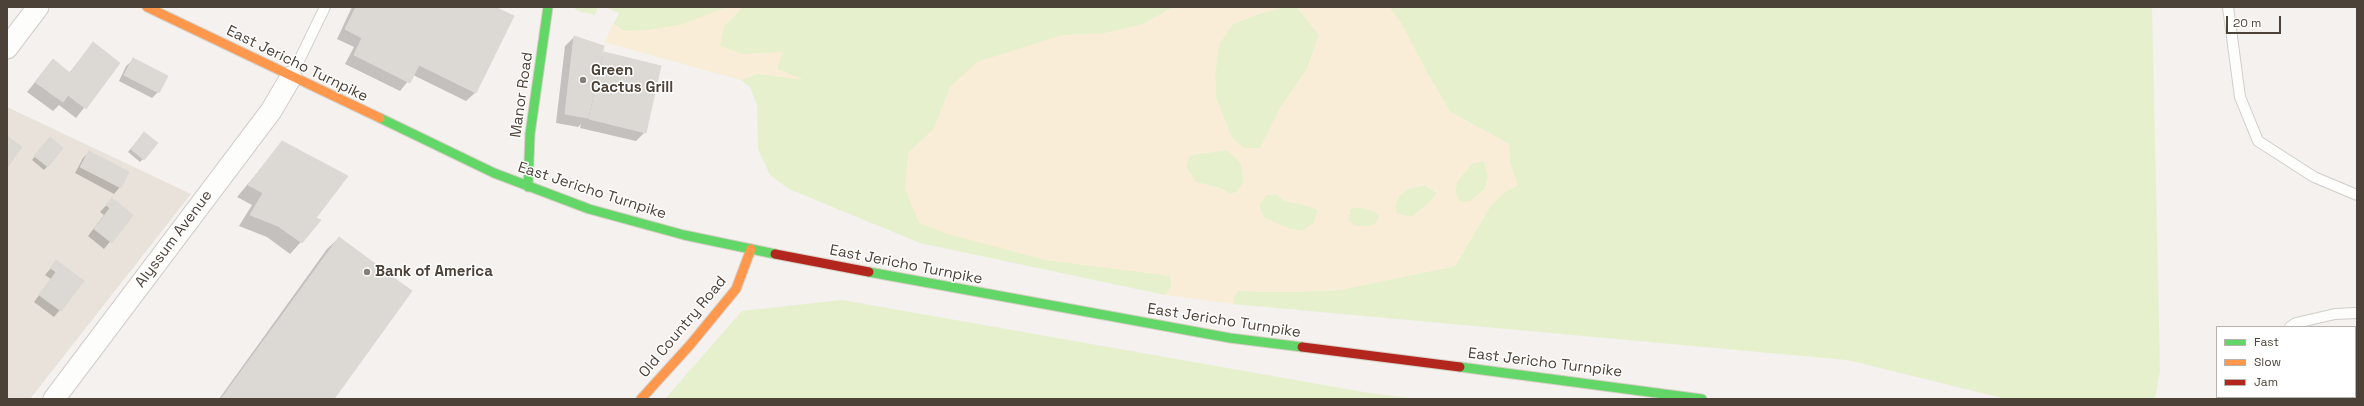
<!DOCTYPE html>
<style>
body{margin:0}
#map{position:relative;width:2364px;height:406px;overflow:hidden;background:#f4f1ee;font-family:"Space Grotesk",sans-serif}
canvas{display:block}
.frame{position:absolute;inset:0;border:8px solid #4d4237;pointer-events:none}
.legend{position:absolute;left:2216px;top:326px;width:140px;height:72px;box-sizing:border-box;background:#fff;border:1px solid #b8b3af;margin:0;padding:5px 7px;list-style:none;font-size:12px;color:#4d4237}
.legend li{display:flex;align-items:center;gap:8px;height:20px}
.legend b{width:20px;border:1px solid #b8b3af}
.scale{position:absolute;left:2226px;top:16px;width:55px;height:18px;box-sizing:border-box;border:2px solid #4d4237;border-top:0;padding-left:5px;font-size:12px;line-height:14px;white-space:nowrap;color:#4d4237;-webkit-text-stroke:3px #fff;paint-order:stroke}
</style>
<div id="map">
<canvas width="2364" height="406"></canvas>
<div class="frame"></div>
<ul class="legend">
<li><b style="height:5px;background:#63d668"></b>Fast</li>
<li><b style="height:5px;background:#ff974d"></b>Slow</li>
<li><b style="height:5px;background:#b3261e"></b>Jam</li>
</ul>
<div class="scale">20 m</div>
</div>
<script>
const g = document.querySelector('canvas').getContext('2d');
g.lineJoin = 'round';
function fillPath(path, color) { g.fillStyle = color; g.fill(path, 'evenodd'); }
const toPath = rows => new Path2D(rows.map(r => 'M' + r).join(''));
function strokePath(path, color, width, dash) { g.strokeStyle = color; g.lineWidth = width; g.lineCap = dash ? 'butt' : 'round'; g.setLineDash(dash || []); g.stroke(path); }
function drawText(font, color, halo, rows, align = 'center') {
  g.font = font + ' "Space Grotesk",sans-serif'; g.lineWidth = 3; g.setLineDash([]); g.textBaseline = 'middle'; g.strokeStyle = halo; g.fillStyle = color; for (const [text, x, y, turn = 0] of rows) {
    g.save(); g.translate(x, y); g.rotate((+turn || 0) * Math.PI / 180); g.textAlign = isNaN(turn) ? turn : align; if (halo) g.strokeText(text, 0, 0); g.fillText(text, 0, 0); g.restore();
  }
}
const residential = toPath([
 [7,107,191,194,30,399,7,399]
]);
const green = toPath([
 [573,7,598,7,595,15,578,11],
 [604,7,1174,7,1141,25,1101,34,1062,35,950,87,934,129,908,153,1139,271,1170,276,1172,286,1165,295,920,243,789,189,770,175,758,149,757,105,750,87,741,80,605,42,619,13],
 [1287,7,1297,7,1319,35,1307,69,1279,110,1260,148,1243,148,1231,136,1216,98,1215,75,1219,44,1233,24,1264,12],
 [1389,7,2152,7,2160,371,2155,399,2007,399,1847,360,1233,304,1234,297,1238,291,1286,292,1340,290,1455,266,1491,205,1506,191,1518,185,1510,164,1509,144,1450,112,1426,71,1401,23],
 [1227,150,1241,163,1244,181,1237,192,1230,194,1220,188,1195,182,1186,166,1190,155],
 [1484,161,1488,176,1485,189,1470,202,1460,202,1455,192,1457,182,1472,163],
 [1425,185,1437,193,1428,204,1412,217,1397,214,1395,206,1399,196,1408,189],
 [1277,194,1284,201,1305,205,1318,210,1314,223,1303,231,1289,229,1263,217,1259,205,1266,195],
 [1358,207,1374,211,1380,216,1375,224,1369,226,1356,226,1348,221,1350,209],
 [842,300,1369,393,1418,399,665,399,742,311]
]);
const sand = toPath([
 [727,7,743,7,724,27,720,46,743,54,783,52,777,69,804,80,758,74,741,80,605,42,613,24,625,31,648,30,683,24],
 [1174,7,1287,7,1264,12,1233,24,1219,44,1215,75,1216,98,1231,136,1243,148,1260,148,1279,110,1307,69,1319,35,1297,7,1389,7,1401,23,1426,71,1450,112,1509,144,1510,164,1518,185,1506,191,1491,205,1455,266,1340,290,1286,292,1238,291,1234,297,1233,304,1165,295,1172,286,1170,276,1046,260,951,235,919,223,905,189,908,153,934,129,950,87,977,62,1062,35,1101,34,1141,25],
 [1226,150,1241,163,1244,181,1237,192,1230,194,1220,188,1196,182,1186,166,1190,155],
 [1484,161,1488,176,1485,189,1470,201,1460,202,1455,192,1457,182,1472,163],
 [1425,185,1437,193,1428,204,1412,217,1397,214,1395,206,1399,196,1408,189],
 [1277,194,1284,201,1305,205,1318,210,1314,223,1303,231,1290,229,1263,217,1259,205,1266,195],
 [1358,207,1374,211,1380,216,1375,224,1369,226,1356,226,1348,221,1350,209]
]);
const shadow = toPath([
 [352,7,493,7,476,92,466,101,413,75,400,91,345,64,354,47,337,39],
 [574,37,601,57,605,53,645,132,636,141,580,128,581,124,578,127,556,123,565,46],
 [93,44,119,63,76,118,59,105,53,111,27,92,53,60,69,73],
 [133,60,158,92,152,98,119,81,126,66],
 [141,136,143,159,140,162,128,152],
 [47,142,62,149,44,170,32,160],
 [283,142,315,218,320,221,290,254,267,237,239,226,252,205,237,197],
 [89,152,120,187,114,194,75,173,83,158],
 [112,199,132,215,104,249,88,236,104,215,100,212],
 [339,238,332,399,219,399,327,249],
 [57,261,83,281,54,317,34,302,51,279,45,275]
]);
const building = toPath([
 [356,7,495,7,514,16,476,93,419,65,410,83,354,55,362,38,345,29,356,7],
 [574,36,604,46,588,118,565,114,574,36],
 [93,42,120,63,86,109,68,95,63,102,35,82,53,59,70,73,93,42],
 [604,52,661,66,646,133,589,119,604,52],
 [133,58,168,76,159,93,124,75,133,58],
 [144,132,158,143,144,160,131,149,144,132],
 [7,136,22,147,7,168,7,136],
 [50,137,63,148,48,167,34,156,50,137],
 [282,141,348,176,316,218,321,220,302,243,278,226,250,215,263,193,248,185,282,141],
 [89,151,129,172,121,188,80,167,89,151],
 [112,198,133,215,112,243,94,229,110,208,106,205,112,198],
 [339,237,412,291,334,399,221,399,339,237],
 [56,260,84,281,61,311,39,295,56,272,50,268,56,260]
]);
const lane = toPath([
 [2228,7,2240,97,2258,141,2314,177,2357,195],
 [291,77,325,7],
 [2290,327,2296,323,2335,314,2357,313],
 [2245,399,2246,397]
]);
const street = toPath([
 [7,48,38,7],
 [54,399,271,111,291,77]
]);
const fast = toPath([
 [380,118,494,173,589,209,684,235,775,254],
 [528,187,530,134,548,7],
 [869,272,1230,338,1302,347],
 [1460,367,1702,399]
]);
const slow = toPath([
 [147,7,380,118],
 [641,399,690,345,736,289,751,249]
]);
const jam = toPath([
 [775,254,869,272],
 [1302,347,1460,367]
]);
const markers = [
 [583,80,4,"#877f77"],
 [367,272,4,"#877f77"]
];
const streetNames = [
 ["East Jericho Turnpike",297,64,26],
 ["Manor Road",522,95,-82],
 ["East Jericho Turnpike",592,191,18],
 ["Alyssum Avenue",174,239,-53],
 ["East Jericho Turnpike",906,265,11],
 ["East Jericho Turnpike",1224,321,9],
 ["Old Country Road",683,327,-50],
 ["East Jericho Turnpike",1545,363,7]
];
const poiNames = [
 ["Green",591,71],
 ["Cactus Grill",591,88],
 ["Bank of America",375,272]
];
fillPath(residential, '#e9e2db');
fillPath(green, '#e6f0cc');
fillPath(sand, '#faedd7');
fillPath(shadow, '#0003');
fillPath(building, '#dcd8d4');
strokePath(building, '#ddd8d3', 1);
strokePath(lane, '#d1cdca', 12);
strokePath(street, '#d1cdca', 23);
strokePath(fast, '#d6cfc5', 11);
strokePath(slow, '#d6cfc5', 11);
strokePath(jam, '#d6cfc5', 11);
strokePath(lane, '#fdfdfc', 10);
strokePath(street, '#fdfdfc', 21);
strokePath(fast, '#63d668', 9);
strokePath(slow, '#ff974d', 9);
strokePath(jam, '#b3261e', 9);
for (const [x, y, r, color] of markers) { const dot = new Path2D(); dot.arc(x, y, r, 0, 2 * Math.PI); g.fillStyle = color; g.fill(dot); strokePath(dot, '#fff', 1.5); }
drawText('15px', '#4d4237', '#fff', streetNames);
drawText('bold 15px', '#4d4237', '#fff', poiNames, 'left');
</script>
